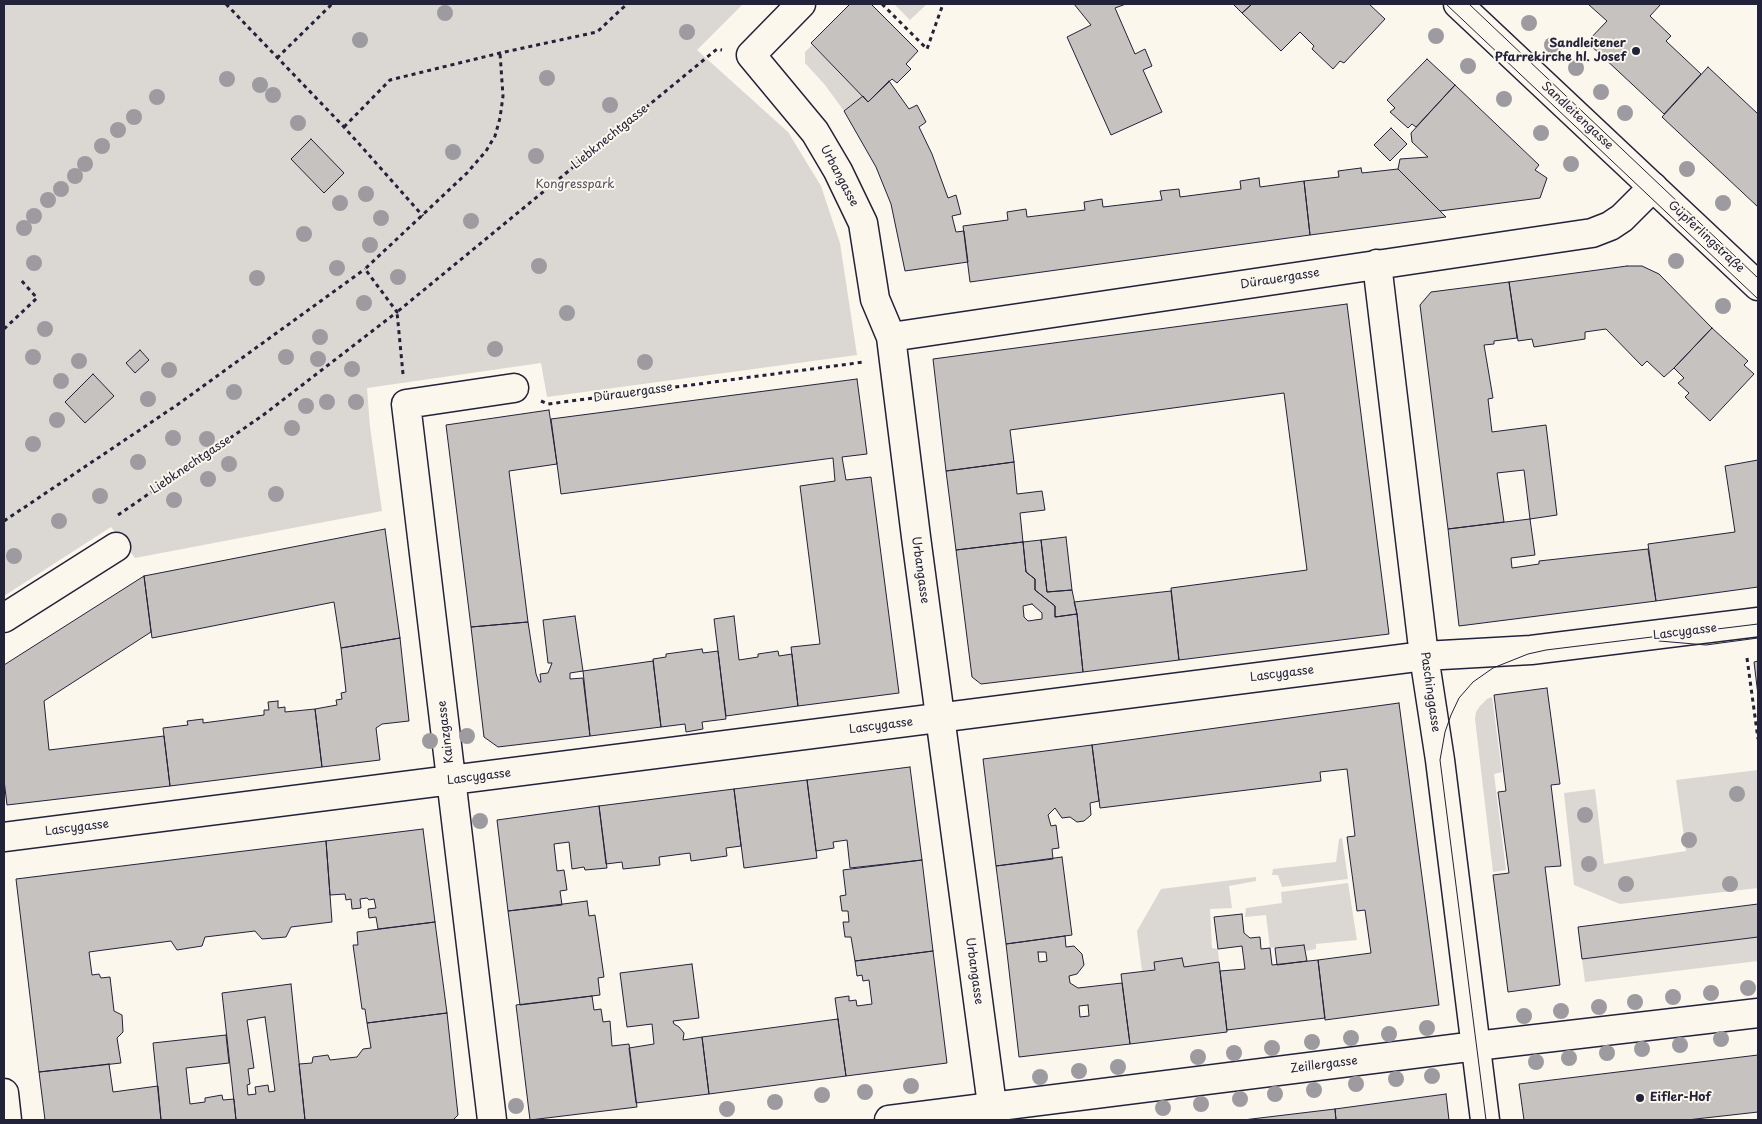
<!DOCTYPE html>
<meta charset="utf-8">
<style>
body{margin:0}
#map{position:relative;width:1762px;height:1124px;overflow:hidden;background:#fbf7ec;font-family:"Playpen Sans",sans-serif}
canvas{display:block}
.frame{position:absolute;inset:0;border:5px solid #22223b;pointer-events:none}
</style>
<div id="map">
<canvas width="1762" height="1124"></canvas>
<div class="frame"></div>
</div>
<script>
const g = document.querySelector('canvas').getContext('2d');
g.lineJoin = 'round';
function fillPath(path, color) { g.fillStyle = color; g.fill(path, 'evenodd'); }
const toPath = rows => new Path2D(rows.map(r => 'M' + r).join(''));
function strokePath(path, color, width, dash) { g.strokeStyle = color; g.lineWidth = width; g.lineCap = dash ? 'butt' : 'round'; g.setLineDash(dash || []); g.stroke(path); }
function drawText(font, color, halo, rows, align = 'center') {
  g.font = font + ' "Playpen Sans",sans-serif'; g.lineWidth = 4; g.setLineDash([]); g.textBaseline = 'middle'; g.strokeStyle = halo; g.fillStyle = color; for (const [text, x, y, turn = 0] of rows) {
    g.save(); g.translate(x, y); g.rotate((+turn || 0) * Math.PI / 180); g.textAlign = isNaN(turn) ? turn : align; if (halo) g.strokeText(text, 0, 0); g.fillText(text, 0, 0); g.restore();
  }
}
const green = toPath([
 [4,4,743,4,697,50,788,132,821,186,840,243,857,355,547,397,541,363,367,388,370,427,382,511,135,558,111,527,4,596],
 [894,4,927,4,910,20],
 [812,45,863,96,844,111,825,85,805,63,805,52],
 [1492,697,1502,772,1494,774,1506,870,1493,872,1475,719,1476,712,1480,706,1487,699],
 [1758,770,1758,888,1620,904,1574,885,1564,793,1595,789,1604,864,1686,851,1676,780],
 [1342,838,1348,879,1282,887,1278,875,1272,875,1273,869,1336,862,1339,839],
 [1256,877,1256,881,1229,886,1232,908,1210,909,1212,948,1218,949,1219,962,1184,967,1182,958,1154,962,1155,970,1142,971,1137,931,1161,889],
 [1348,883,1357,940,1316,944,1316,949,1306,951,1304,945,1270,948,1266,915,1245,917,1246,908,1282,903,1281,892],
 [1758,937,1758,961,1585,982,1582,959]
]);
const building = toPath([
 [850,4,871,4,918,51,906,64,911,69,897,83,892,79,868,102,811,43,850,4],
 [1074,4,1126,4,1115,8,1135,54,1145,49,1152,66,1143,70,1162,112,1111,135,1067,37,1091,25,1074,4],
 [1233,4,1252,4,1242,13,1233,4],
 [1252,4,1369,4,1385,19,1344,63,1340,61,1333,69,1312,49,1314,46,1300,32,1281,51,1242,13,1252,4],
 [1588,4,1661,4,1650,16,1671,36,1666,41,1701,74,1664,114,1587,42,1607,21,1588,4],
 [1427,59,1455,85,1416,127,1412,124,1408,128,1390,112,1395,108,1387,100,1427,59],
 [1708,67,1758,114,1758,207,1662,117,1708,67],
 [889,81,909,109,917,105,926,122,919,127,932,154,948,198,956,195,961,214,952,216,956,232,964,231,968,262,905,271,891,204,876,167,844,111,863,96,868,102,889,81],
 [1455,85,1539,165,1535,170,1547,178,1540,198,1440,211,1398,169,1400,159,1428,157,1412,142,1411,133,1455,85],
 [1391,128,1407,144,1390,161,1374,145,1391,128],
 [311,139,344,173,324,193,291,159,311,139],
 [1361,168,1362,173,1398,169,1446,217,1310,235,1304,181,1339,177,1338,171,1361,168],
 [1259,178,1260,187,1304,181,1310,235,970,282,963,226,1008,220,1007,212,1026,209,1027,217,1085,210,1084,202,1102,199,1103,207,1162,200,1160,191,1179,189,1180,197,1241,189,1240,181,1259,178],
 [1627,266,1642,266,1659,274,1712,328,1674,368,1664,377,1647,361,1642,366,1606,329,1585,332,1585,339,1534,347,1532,339,1518,341,1509,282,1627,266],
 [1509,282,1517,338,1494,341,1494,344,1484,345,1493,398,1488,399,1492,432,1546,425,1557,515,1530,519,1524,470,1497,473,1504,522,1448,529,1420,305,1431,292,1509,282],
 [1347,304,1389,634,1179,660,1171,588,1307,570,1284,393,1010,430,1014,462,946,471,933,359,1347,304],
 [1712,328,1748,361,1744,365,1754,374,1710,421,1685,397,1689,393,1678,383,1684,378,1674,368,1712,328],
 [140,350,149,360,135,373,126,363,140,350],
 [93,374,114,396,85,423,65,402,93,374],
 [857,379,867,454,842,457,846,480,871,477,899,693,798,706,791,647,820,644,800,486,835,481,833,458,561,494,551,419,857,379],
 [549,410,557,464,509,471,528,622,471,627,446,425,549,410],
 [1758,460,1758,587,1656,601,1648,544,1735,532,1725,466,1758,460],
 [1014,462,1017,494,1042,491,1045,510,1020,513,1023,542,956,550,946,471,1014,462],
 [1530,519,1535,555,1511,558,1512,568,1539,564,1539,561,1648,549,1656,601,1459,626,1448,529,1530,519],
 [385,529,400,638,341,648,334,602,152,638,144,576,385,529],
 [1066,537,1072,590,1047,592,1041,540,1066,537],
 [1041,540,1047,592,1072,590,1077,614,1055,617,1055,606,1035,590,1035,579,1026,572,1023,542,1041,540],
 [1023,542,1026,572,1035,579,1035,590,1055,606,1055,617,1077,614,1083,672,981,684,972,677,956,550,1023,542],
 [1032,604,1042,613,1042,619,1028,621,1024,617,1023,606,1032,604],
 [144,576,151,632,44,701,49,750,164,736,170,786,7,805,4,780,4,665,144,576],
 [1171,591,1179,660,1083,672,1077,614,1074,602,1171,591],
 [575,616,583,671,570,673,570,679,583,678,590,736,498,747,484,737,471,627,528,622,536,674,539,682,541,682,540,674,548,673,552,663,548,663,543,620,575,616],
 [734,616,739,660,758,657,758,654,778,651,779,656,792,654,798,706,726,716,714,619,734,616],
 [400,638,409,721,382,724,376,728,380,760,322,767,315,709,337,705,336,700,342,699,341,693,346,692,341,648,400,638],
 [702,649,703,653,718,651,726,719,702,722,703,729,686,732,685,724,661,727,653,659,666,657,666,654,702,649],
 [653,661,661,727,590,736,583,671,653,661],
 [1758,661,1758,695,1754,662,1758,661],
 [1547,688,1560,784,1551,785,1561,866,1545,867,1560,985,1508,992,1493,875,1509,873,1498,792,1506,791,1494,695,1547,688],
 [278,701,278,708,285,707,285,712,315,709,322,767,170,786,163,728,188,725,187,721,203,719,203,723,264,715,264,710,269,710,268,702,278,701],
 [1399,703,1439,1005,1325,1020,1318,960,1371,953,1365,910,1357,911,1347,837,1355,836,1347,769,1320,772,1321,781,1100,808,1092,745,1399,703],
 [1092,745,1099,801,1090,803,1091,815,1084,821,1077,822,1070,817,1062,818,1055,808,1048,815,1051,826,1056,825,1059,848,1052,849,1053,859,996,866,983,759,1092,745],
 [910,767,922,860,850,868,847,840,833,842,834,848,816,851,807,780,910,767],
 [807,780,817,858,744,868,734,789,807,780],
 [734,789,741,846,726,848,727,856,691,861,690,853,659,857,660,865,623,869,622,862,606,864,599,806,734,789],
 [599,806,607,868,585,870,584,867,572,869,569,842,554,844,557,871,564,870,567,890,560,891,562,905,508,911,497,820,599,806],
 [423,829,435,922,378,929,376,917,369,918,368,909,376,908,374,899,369,900,367,898,360,899,361,908,352,909,351,899,346,900,345,894,330,895,326,841,423,829],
 [326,841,332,922,291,927,286,937,262,939,255,931,205,937,202,946,177,950,171,941,89,952,92,975,99,974,101,978,110,977,114,1011,122,1015,123,1032,117,1038,121,1063,39,1072,16,879,326,841],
 [1062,857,1072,935,1006,944,996,866,1062,857],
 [922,860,933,951,855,961,851,937,845,937,843,922,849,922,848,911,842,911,840,896,846,895,843,870,922,860],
 [587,901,589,916,595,915,604,977,598,978,600,995,520,1005,508,911,587,901],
 [1758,904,1758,937,1582,959,1578,927,1758,904],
 [1242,914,1244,933,1250,938,1260,937,1261,949,1270,948,1272,965,1318,960,1325,1018,1227,1030,1220,971,1245,969,1242,946,1218,949,1214,917,1242,914],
 [435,922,447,1013,367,1023,365,1009,362,1009,353,945,358,945,357,932,435,922],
 [1065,936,1066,947,1074,946,1082,954,1084,965,1077,974,1069,976,1070,983,1078,988,1122,983,1130,1044,1019,1057,1006,944,1065,936],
 [1038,952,1046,952,1047,961,1039,962,1038,952],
 [1088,1005,1089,1016,1080,1017,1079,1006,1088,1005],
 [1304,945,1307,961,1277,965,1275,948,1304,945],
 [933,951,947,1063,846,1076,835,998,849,996,849,1001,856,1000,857,1006,872,1004,869,980,863,981,862,975,857,976,855,961,933,951],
 [1182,958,1184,967,1219,962,1227,1032,1130,1044,1121,974,1155,970,1154,962,1182,958],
 [692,964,699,1018,673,1021,674,1024,679,1027,684,1033,683,1040,702,1037,709,1094,636,1103,629,1048,654,1044,652,1024,627,1027,620,973,692,964],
 [291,984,305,1120,236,1120,222,993,291,984],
 [265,1017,275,1091,269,1092,268,1085,255,1087,256,1094,248,1095,247,1085,250,1084,248,1069,254,1068,247,1020,265,1017],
 [592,996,594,1010,601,1009,603,1022,610,1021,612,1046,629,1044,637,1107,530,1120,516,1005,592,996],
 [447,1013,458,1115,453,1120,305,1120,299,1064,312,1063,313,1057,328,1055,330,1060,357,1057,363,1049,371,1048,367,1023,447,1013],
 [838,1019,846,1076,709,1094,702,1037,838,1019],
 [226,1035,229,1063,186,1068,190,1104,205,1102,205,1098,222,1095,223,1100,234,1099,236,1120,161,1120,153,1043,226,1035],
 [1758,1055,1758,1112,1687,1120,1524,1120,1519,1084,1758,1055],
 [109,1064,113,1092,158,1086,161,1120,45,1120,39,1072,109,1064],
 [1446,1094,1449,1120,1336,1120,1335,1109,1446,1094],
 [1335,1109,1336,1120,1243,1120,1335,1109]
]);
const path = toPath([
 [226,4,344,127,423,216],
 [882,4,927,49,943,4],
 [277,58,332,4],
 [344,127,390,80,500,53,597,32,627,4],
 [4,329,37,298,20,279],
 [403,374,397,312,717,49,722,50],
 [541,401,548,404,864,362],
 [118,515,262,416,397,312,365,269,467,173,486,151,495,136,500,118,503,96,500,53],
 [4,521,177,405,365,269],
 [1747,658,1758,739]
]);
const street = toPath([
 [801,4,751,55,815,132,838,171,863,223,875,299,891,337,916,537,994,1120],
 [1377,264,1424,656,1440,760,1485,1120],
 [891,337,1592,233,1610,226,1622,218,1653,187],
 [4,618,116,547],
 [4,837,1424,656,1531,650,1758,622],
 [4,1093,7,1120],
 [492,1120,406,404,514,388],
 [889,1120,1476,1046,1758,1013]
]);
const secondary = toPath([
 [1458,4,1758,286]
]);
const tram = toPath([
 [1446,4,1758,299],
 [1469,4,1758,278],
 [1659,641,1706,645,1758,638],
 [1486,1120,1440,760,1445,732,1451,715,1459,698,1473,682,1493,668,1528,654,1546,650,1758,624]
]);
const trees = [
 [445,13],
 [1529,23],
 [687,32],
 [1436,36],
 [360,40],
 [1552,45],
 [1468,66],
 [1576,68],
 [547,78],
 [227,79],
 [260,85],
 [1601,92],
 [273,95],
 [157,97],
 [1504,99],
 [610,105],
 [1625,113],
 [134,117],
 [298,123],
 [118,130],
 [1541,133],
 [102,146],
 [453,152],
 [536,156],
 [85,164],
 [1571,164],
 [1687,169],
 [75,176],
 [61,189],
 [366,194],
 [48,200],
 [340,203],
 [1723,203],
 [34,216],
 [381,218],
 [471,221],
 [24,228],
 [304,234],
 [370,245],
 [1676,261],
 [34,263],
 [539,266],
 [337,268],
 [398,277],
 [257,278],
 [364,303],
 [1723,306],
 [567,313],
 [45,329],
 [320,337],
 [495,349],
 [33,357],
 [286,357],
 [318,359],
 [79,361],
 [645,362],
 [352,369],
 [169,370],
 [61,381],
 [234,392],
 [148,399],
 [327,402],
 [356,402],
 [306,406],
 [57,420],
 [292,428],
 [173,438],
 [207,439],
 [33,444],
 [138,462],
 [229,464],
 [208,479],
 [276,494],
 [100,496],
 [174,500],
 [59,521],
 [14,556],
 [467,736],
 [430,741],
 [1737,794],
 [1585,815],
 [480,821],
 [1689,840],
 [1589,864],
 [1626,884],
 [1730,884],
 [1748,988],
 [1711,993],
 [1673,997],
 [1635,1002],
 [1599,1007],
 [1561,1011],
 [1524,1016],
 [1427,1028],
 [1389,1034],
 [1351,1038],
 [1721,1039],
 [1312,1042],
 [1680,1045],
 [1272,1048],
 [1642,1049],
 [1234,1053],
 [1607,1053],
 [1198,1057],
 [1569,1058],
 [1536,1062],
 [1118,1067],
 [1079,1071],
 [1432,1076],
 [1040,1077],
 [1396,1079],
 [1356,1084],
 [911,1086],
 [1314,1090],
 [865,1092],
 [1275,1094],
 [822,1095],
 [1240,1099],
 [775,1102],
 [1201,1104],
 [516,1106],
 [1163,1108],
 [727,1109]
];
const markers = [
 [1636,51,5,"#22223b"],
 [1640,1098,5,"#22223b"]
];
const poiNames = [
 ["Sandleitener",1626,44],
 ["Pfarrekirche hl. Josef",1626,58],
 ["Eifler-Hof",1650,1098,"left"]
];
const streetNames = [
 ["Sandleitengasse",1577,116,43],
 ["Liebknechtgasse",610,137,-39],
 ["Urbangasse",839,176,62],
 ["Güpferlingstraße",1706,237,43],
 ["Dürauergasse",1280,279,-9],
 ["Dürauergasse",633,393,-8],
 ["Liebknechtgasse",191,465,-34],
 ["Urbangasse",920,570,82],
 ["Lascygasse",1685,632,-7],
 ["Lascygasse",1282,674,-7],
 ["Paschinggasse",1430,692,82],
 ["Lascygasse",881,726,-7],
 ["Kainzgasse",446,732,-97],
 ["Lascygasse",479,777,-7],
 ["Lascygasse",77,828,-7],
 ["Urbangasse",974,971,82],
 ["Zeillergasse",1324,1065,-7]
];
const parkNames = [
 ["Kongresspark",575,185]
];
fillPath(green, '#dbd8d3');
fillPath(building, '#c6c2c0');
strokePath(building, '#22223b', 1);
strokePath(street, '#22223b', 31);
strokePath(secondary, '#22223b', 31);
strokePath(path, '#22223b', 3, [4, 4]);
strokePath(street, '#fbf7ec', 28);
strokePath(secondary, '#fbf7ec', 28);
strokePath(tram, '#22223b', 1);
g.fillStyle = '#9d9ba0';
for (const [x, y] of trees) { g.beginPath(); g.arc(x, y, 8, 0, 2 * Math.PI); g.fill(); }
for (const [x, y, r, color] of markers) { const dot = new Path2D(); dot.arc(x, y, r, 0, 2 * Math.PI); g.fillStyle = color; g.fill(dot); strokePath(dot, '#fbf7ec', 2); }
drawText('bold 12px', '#22223b', '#fbf7ec', poiNames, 'right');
drawText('12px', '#22223b', '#fbf7ec', streetNames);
drawText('12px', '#505061', '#fbf7ec', parkNames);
</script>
